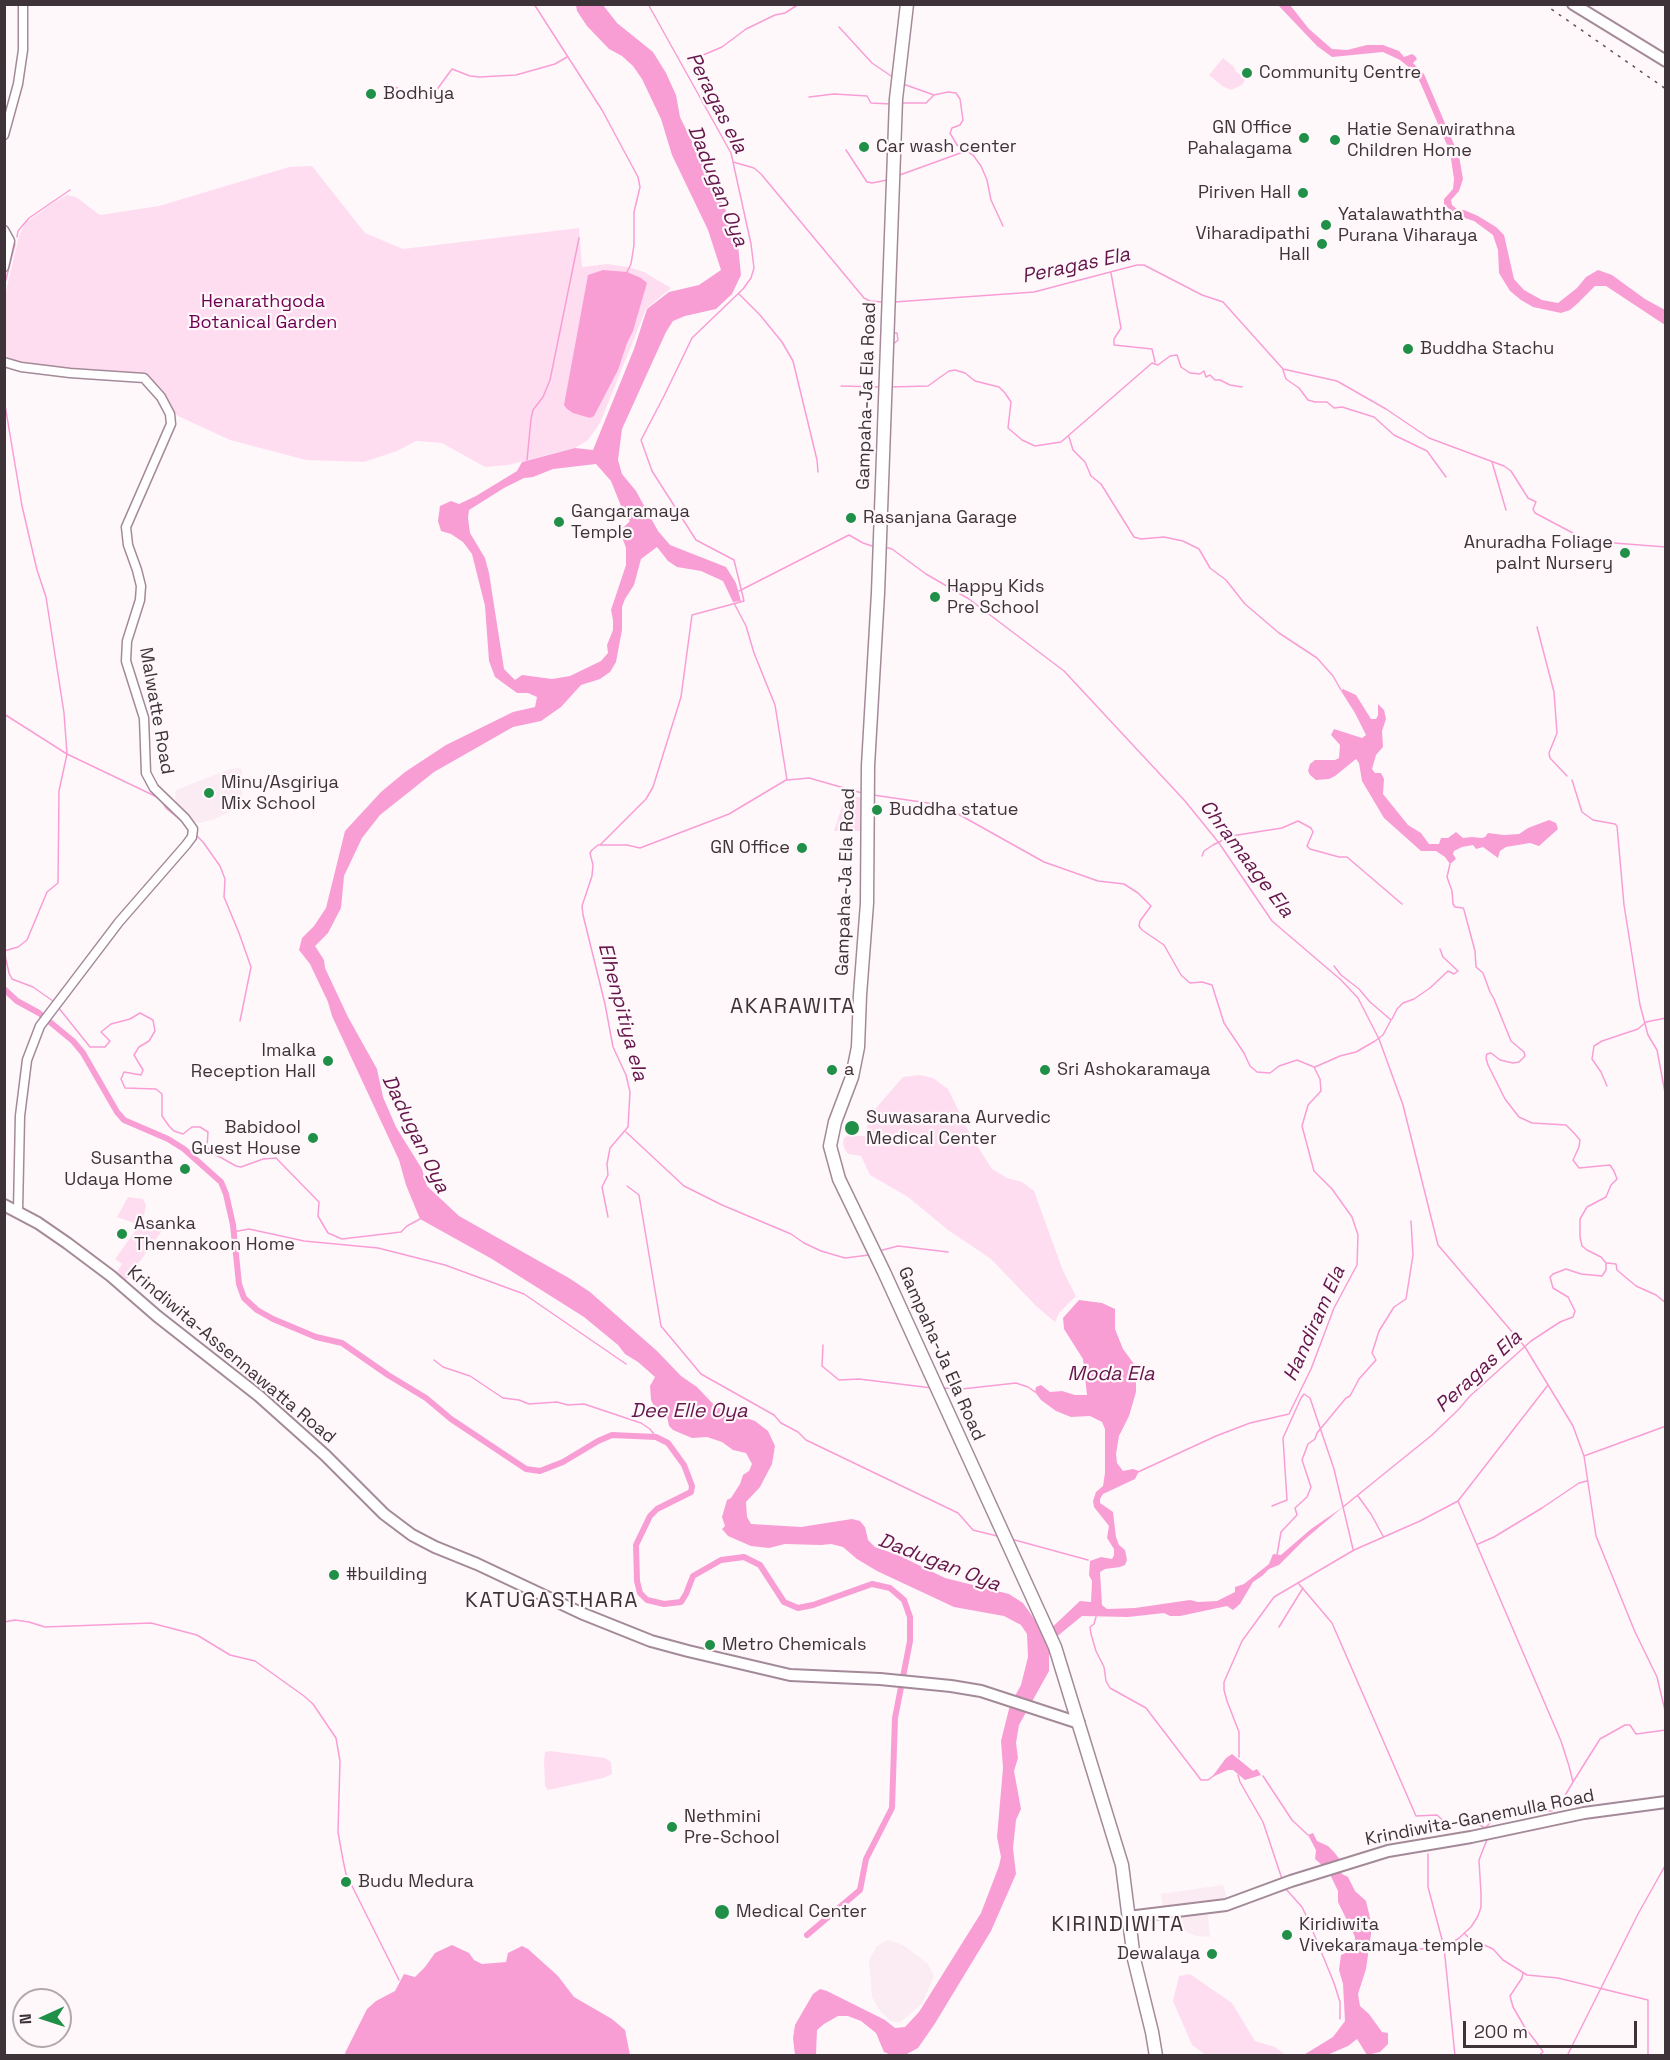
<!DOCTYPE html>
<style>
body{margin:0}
#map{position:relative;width:1670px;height:2060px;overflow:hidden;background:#fef8fb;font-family:"Space Grotesk",sans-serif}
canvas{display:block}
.frame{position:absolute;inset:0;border:6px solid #3e3339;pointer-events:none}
.north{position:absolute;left:12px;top:1988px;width:60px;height:60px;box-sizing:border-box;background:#fef8fb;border:2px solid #b1a9ad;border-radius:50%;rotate:267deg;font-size:16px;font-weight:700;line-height:24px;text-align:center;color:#3e3339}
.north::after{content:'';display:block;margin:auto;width:21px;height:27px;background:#209049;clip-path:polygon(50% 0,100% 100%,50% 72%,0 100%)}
.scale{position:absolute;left:1463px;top:2021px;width:174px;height:27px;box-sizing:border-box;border:3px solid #3e3339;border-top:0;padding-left:8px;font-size:18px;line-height:21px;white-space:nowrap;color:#3e3339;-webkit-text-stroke:4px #fef8fb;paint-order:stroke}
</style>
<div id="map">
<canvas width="1670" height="2060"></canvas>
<div class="frame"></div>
<div class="north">N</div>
<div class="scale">200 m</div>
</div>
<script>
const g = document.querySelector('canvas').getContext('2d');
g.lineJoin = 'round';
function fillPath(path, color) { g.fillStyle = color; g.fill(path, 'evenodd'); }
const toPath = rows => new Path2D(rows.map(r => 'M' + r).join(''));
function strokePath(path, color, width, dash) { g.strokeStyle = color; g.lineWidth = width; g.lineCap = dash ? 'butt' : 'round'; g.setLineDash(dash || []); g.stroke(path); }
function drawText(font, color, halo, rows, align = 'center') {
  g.font = font + ' "Space Grotesk",sans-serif'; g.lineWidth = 4.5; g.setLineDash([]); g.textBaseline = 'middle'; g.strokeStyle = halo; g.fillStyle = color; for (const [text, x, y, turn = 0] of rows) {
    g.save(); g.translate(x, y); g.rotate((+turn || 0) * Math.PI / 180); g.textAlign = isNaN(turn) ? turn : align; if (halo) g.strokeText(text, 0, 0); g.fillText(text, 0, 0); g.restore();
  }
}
const built = toPath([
 [240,768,242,771,243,780,242,800,237,808,228,813,212,820,200,823,193,822,176,804,175,795,176,790,230,769],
 [1223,1885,1227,1898,1226,1901,1207,1906,1210,1937,1196,1936,1178,1928,1172,1911,1163,1908,1161,1894],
 [888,1940,903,1945,928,1964,934,1976,922,2004,899,2023,890,2021,880,2011,872,1997,869,1960,877,1946]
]);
const green = toPath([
 [1223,58,1234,67,1236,72,1246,78,1242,85,1231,90,1222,86,1209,75],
 [312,166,365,233,403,249,579,228,582,267,607,264,628,267,644,272,671,288,646,309,600,423,588,440,575,448,508,465,485,467,442,443,416,441,397,451,364,462,306,460,230,440,178,416,172,411,150,379,20,362,5,356,5,295,19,236,25,223,53,203,67,195,76,197,100,215,159,206,289,167],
 [845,797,863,797,863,831,834,831],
 [920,1075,933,1078,948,1089,971,1136,992,1169,1007,1178,1022,1182,1034,1191,1063,1271,1076,1296,1059,1313,1055,1322,1036,1306,991,1259,948,1230,908,1197,870,1175,861,1156,848,1154,845,1150,843,1143,844,1138,847,1136,865,1136,870,1115,903,1077],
 [128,1197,143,1199,146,1205,142,1225,164,1228,122,1286,113,1278,122,1264,115,1259,138,1227,137,1224,117,1217],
 [550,1751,605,1758,611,1762,612,1774,603,1778,548,1790,545,1786,544,1761,545,1752],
 [1190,1974,1232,2003,1255,2041,1275,2047,1285,2055,1206,2055,1192,2045,1173,2001,1179,1976]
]);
const water = toPath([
 [576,5,603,5,617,23,653,52,666,73,676,95,680,117,727,213,738,245,741,275,732,294,716,309,685,316,673,321,666,332,622,429,618,460,622,474,636,491,658,531,670,545,726,567,736,583,741,601,733,602,723,581,701,571,677,567,668,561,657,547,641,559,634,585,625,599,622,607,622,630,616,662,610,672,600,679,581,685,561,707,541,721,513,727,434,772,380,815,362,838,344,876,341,908,328,933,315,946,324,960,325,968,348,1017,377,1069,383,1097,396,1127,422,1169,427,1186,459,1216,569,1278,590,1292,657,1351,681,1376,697,1387,716,1407,755,1421,768,1431,775,1446,772,1464,760,1487,746,1502,747,1517,751,1524,801,1527,852,1519,860,1521,865,1527,868,1540,875,1547,898,1555,945,1578,1009,1594,1023,1603,1045,1634,1080,1601,1091,1602,1092,1581,1089,1575,1090,1561,1101,1557,1112,1559,1114,1555,1114,1549,1107,1538,1109,1526,1094,1507,1093,1501,1096,1492,1103,1486,1105,1473,1105,1429,1102,1422,1090,1416,1071,1417,1056,1411,1041,1400,1035,1392,1036,1387,1041,1385,1050,1392,1062,1391,1075,1395,1087,1395,1083,1359,1064,1329,1063,1318,1079,1300,1102,1303,1115,1309,1115,1329,1123,1349,1134,1364,1136,1379,1136,1392,1129,1416,1119,1436,1116,1454,1117,1463,1123,1471,1133,1469,1139,1471,1135,1479,1103,1494,1100,1499,1100,1503,1113,1512,1116,1537,1119,1545,1125,1550,1127,1560,1125,1565,1120,1567,1105,1569,1100,1572,1102,1605,1107,1609,1135,1608,1190,1600,1198,1602,1217,1601,1235,1592,1235,1587,1244,1584,1269,1564,1273,1554,1281,1555,1311,1529,1343,1507,1304,1540,1279,1565,1269,1569,1262,1576,1253,1582,1240,1604,1233,1610,1227,1606,1180,1616,1170,1616,1164,1613,1128,1617,1082,1616,1049,1643,1049,1671,1019,1725,1016,1743,1018,1758,1014,1771,1021,1809,1016,1820,1013,1848,1016,1874,991,1931,934,2025,918,2048,905,2055,891,2055,884,2052,876,2033,861,2021,848,2016,838,2016,824,2024,817,2030,816,2055,795,2055,793,2038,795,2025,813,1994,820,1989,827,1991,885,2020,895,2028,905,2027,919,2012,981,1913,999,1866,1001,1857,997,1837,1003,1768,1001,1741,1010,1705,1021,1685,1028,1657,1027,1634,1021,1625,1004,1616,954,1607,877,1571,857,1559,843,1547,831,1544,821,1545,785,1544,769,1548,751,1546,728,1536,722,1529,725,1526,722,1517,727,1500,731,1498,740,1484,743,1475,749,1471,752,1464,746,1453,733,1450,722,1442,707,1437,692,1438,673,1430,669,1426,667,1416,658,1414,651,1400,650,1386,655,1377,638,1362,625,1354,618,1345,584,1317,492,1259,420,1219,406,1185,399,1160,332,1016,328,1002,310,964,299,950,302,938,314,926,326,908,345,831,381,792,405,772,446,745,513,712,535,707,537,697,528,693,517,693,495,677,489,661,485,606,472,554,463,542,451,534,441,531,438,521,440,506,451,501,459,504,476,496,517,471,522,462,575,448,593,450,634,349,647,309,669,292,699,285,721,270,708,230,672,155,661,119,642,79,633,66,622,56,609,49,587,26,577,11],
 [596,464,611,481,625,516,630,521,620,531,626,548,626,565,611,610,613,620,613,630,607,645,608,653,601,661,570,676,552,679,522,675,515,680,504,669,489,573,485,558,470,533,468,518,469,510,504,488,524,478,533,477,553,469],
 [1278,5,1290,5,1309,29,1332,49,1347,50,1367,45,1383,45,1399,51,1404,57,1412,54,1415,56,1417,59,1413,63,1424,74,1459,156,1463,179,1459,191,1451,200,1452,205,1458,210,1464,210,1478,216,1496,227,1504,235,1514,279,1524,290,1542,300,1558,303,1577,288,1586,277,1598,270,1612,275,1645,299,1665,310,1665,325,1606,286,1595,286,1578,303,1570,310,1561,313,1533,307,1521,300,1510,291,1499,273,1498,250,1493,235,1474,221,1458,216,1452,212,1444,204,1444,199,1453,189,1454,179,1450,152,1420,82,1411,69,1400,60,1383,52,1332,57,1317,46],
 [603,270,627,272,641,278,647,283,633,331,627,343,618,370,594,416,590,418,573,413,567,409,564,405,588,275],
 [1343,689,1356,695,1371,719,1376,719,1378,715,1378,704,1384,710,1386,719,1382,731,1383,747,1376,755,1372,769,1375,773,1381,773,1384,779,1383,794,1408,825,1421,833,1429,844,1439,844,1441,838,1448,838,1456,832,1463,838,1472,837,1482,838,1485,837,1488,833,1504,835,1519,834,1528,828,1549,820,1556,823,1558,829,1539,846,1530,843,1506,847,1500,851,1498,858,1483,847,1476,849,1473,845,1462,847,1454,851,1453,854,1456,859,1450,864,1445,857,1436,851,1421,851,1384,818,1362,781,1359,763,1356,759,1335,776,1329,779,1316,780,1310,775,1308,771,1310,764,1315,760,1335,760,1339,758,1340,745,1331,735,1334,729,1362,738,1366,735,1355,713,1341,691],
 [1232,1754,1253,1771,1257,1769,1261,1775,1245,1780,1233,1770,1228,1770,1212,1777,1226,1758],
 [1313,1833,1317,1841,1328,1846,1334,1852,1341,1861,1337,1863,1342,1874,1348,1877,1355,1891,1366,1901,1371,1922,1371,1934,1366,1969,1358,1994,1360,2006,1369,2014,1382,2032,1388,2033,1388,2044,1380,2052,1367,2055,1357,2039,1348,2046,1327,2055,1302,2056,1333,2037,1345,2021,1343,1984,1339,1970,1341,1955,1354,1949,1355,1937,1338,1902,1338,1891,1326,1866,1323,1866,1315,1859,1316,1850,1308,1835],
 [452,1945,469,1953,474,1960,482,1964,506,1962,508,1953,522,1946,528,1949,558,1976,574,1997,612,2019,625,2030,630,2055,346,2055,345,2053,367,2009,376,2001,395,1991,404,1974,415,1977,425,1967,435,1953]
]);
const stream = toPath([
 [534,4,602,110,638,177,640,187,634,212,634,245,631,264,627,272],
 [839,27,872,63,894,78],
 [689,61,722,47,746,29,775,15,785,13,799,4],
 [387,84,422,98,430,99,452,69,470,76,480,77,516,75,555,64,567,57],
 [903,84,934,95,948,92,956,93,960,99,963,120,960,125,952,128,950,133,957,145,973,155,981,166,987,180,991,200,1003,226],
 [809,97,834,94,867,96,871,103,891,104],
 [902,103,926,103,933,96],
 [846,150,867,182,872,183,887,180],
 [733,162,754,168,761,174,864,298,870,301,883,302],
 [897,176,966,151],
 [17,237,18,231,29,218,70,190],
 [1111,273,1121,328,1114,339,1114,345,1152,349,1155,362],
 [4,287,15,244],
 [739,294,760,315,782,342,793,361,817,460,818,472],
 [894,302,1034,292,1137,265,1144,265,1202,295,1223,302,1283,369,1337,381,1386,409,1429,438,1504,466,1511,471,1528,498,1536,502,1533,509,1535,513,1588,541,1666,547],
 [891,346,898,340,897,333,891,333],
 [1283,370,1286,379,1299,388,1308,400,1315,402,1327,402,1334,408,1342,407,1374,417,1394,435,1427,451,1446,477],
 [841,386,879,387],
 [890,387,928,386,949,371,955,370,965,373,975,381,999,387,1005,393,1011,402,1008,428,1022,440,1035,446,1061,442,1152,363,1158,365,1170,356,1177,355,1181,367,1190,373,1200,374,1204,371,1206,377,1210,375,1215,380,1220,380,1230,385,1242,387],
 [4,399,22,506,37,570,46,597,64,713,67,754,59,791,58,883,47,892,27,940,18,947,4,951,9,973,12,979,33,987,53,1001],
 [1069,437,1073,450,1085,462,1091,476,1101,484,1134,537,1141,539,1164,537,1183,541,1199,549,1210,568,1226,580,1245,604,1279,633,1317,658,1333,676,1341,690],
 [527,460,531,419,533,410,543,397,550,380,579,238],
 [1492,462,1506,510],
 [885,547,892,549,926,574,969,599,1064,671,1185,801,1219,843,1272,921,1341,980,1358,998,1379,1039,1403,1105,1438,1245,1525,1347,1573,1426,1584,1456,1666,1426],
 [739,591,849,535,863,543,875,547],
 [734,603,746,626,754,653,775,705,787,780,809,778,862,793],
 [1537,627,1554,692,1557,733,1549,753,1550,758,1567,776],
 [4,714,67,754,159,798,167,809,182,821],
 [1572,780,1582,812,1593,820,1615,824,1617,826,1624,905,1640,1005,1648,1035,1657,1050,1666,1098],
 [873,795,942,805,1044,862,1098,881,1124,884,1138,893,1151,906,1140,921,1139,926,1142,930,1164,945,1181,975,1190,983,1202,982,1212,985,1224,1023,1244,1053,1250,1066,1257,1072,1270,1073,1279,1066,1297,1060,1314,1067,1320,1079,1321,1091,1308,1105,1302,1126,1314,1171,1332,1189,1352,1217,1358,1235,1357,1265,1334,1308,1311,1369,1289,1414,1250,1423,1216,1436,1138,1472],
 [196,835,203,842,220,866,225,879,224,897,239,933,251,967,240,1021],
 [600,845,646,799,653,787,681,697,692,615,744,601,734,560,696,540,652,471,641,440,664,396,692,338,743,289,751,278,754,268,751,244,731,153,648,4],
 [1202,856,1204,851,1213,845,1231,836,1282,828,1298,821,1311,828,1313,832,1307,846,1310,849,1339,857,1347,857,1402,904],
 [58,1007,90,1047,105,1047,110,1041,101,1032,111,1024,130,1019,140,1013,153,1020,155,1031,149,1041,139,1047,134,1055,143,1070,141,1075,124,1072,121,1079,125,1088,156,1089,162,1094,162,1116,169,1126,174,1131,183,1134,192,1127,200,1127,208,1132,207,1147,211,1152,236,1166,241,1167,263,1159,276,1158,319,1202,318,1216,328,1233,342,1239,401,1232,407,1226,420,1219],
 [1392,1019,1397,1009,1403,1003,1414,999,1430,988,1448,971,1454,974,1458,971,1443,957,1440,949],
 [1315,1067,1340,1056,1356,1052,1375,1041,1383,1035,1391,1020,1370,1002,1359,989,1341,975,1334,966],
 [1607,1086,1601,1072,1592,1059,1594,1046,1602,1041,1638,1029,1646,1022,1666,1018],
 [1666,1124,1666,1129],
 [626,1132,684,1186,722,1205,791,1234,804,1243,821,1251,845,1258,869,1255],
 [627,1186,639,1195,661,1326,701,1374,774,1415,781,1423,798,1432,806,1440,958,1513,973,1530,997,1536],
 [608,1217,602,1187,608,1175,607,1164,610,1148,628,1127,630,1092,626,1075,613,1047,605,1004,583,915,582,906,592,876,593,865,590,853,592,850,598,845,627,845,640,848,729,814,786,780],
 [233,1232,249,1229,304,1241,378,1248,445,1265,524,1294,626,1364],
 [879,1251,898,1246,948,1252],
 [1607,1263,1616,1264,1617,1270,1636,1286,1656,1295,1666,1303],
 [1666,1285,1666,1289],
 [823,1345,822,1366,839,1380,859,1379,932,1388],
 [434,1360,443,1367,470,1376,503,1398,519,1400,529,1404,557,1402,568,1405,584,1404,641,1423,650,1429,656,1437],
 [942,1388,962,1389,1016,1383,1028,1387,1035,1392],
 [1584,1456,1596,1536,1635,1632,1657,1677,1666,1715],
 [1358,1496,1371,1514,1383,1536],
 [1272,1506,1287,1500,1283,1438,1301,1398,1304,1394,1310,1398,1334,1469,1353,1549],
 [1343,1507,1432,1435,1458,1410,1470,1396,1531,1341,1560,1322,1573,1317,1575,1311,1568,1297,1553,1288,1550,1277,1553,1274,1566,1269,1581,1274,1602,1276,1606,1270,1606,1263,1601,1257,1587,1250,1582,1246,1580,1237,1580,1219,1587,1207,1606,1197,1611,1185,1617,1179,1614,1171,1610,1165,1579,1168,1573,1160,1579,1147,1580,1140,1574,1133,1566,1125,1532,1123,1519,1117,1505,1099,1488,1065,1486,1058,1487,1054,1491,1053,1500,1060,1513,1063,1519,1062,1525,1056,1524,1052,1511,1041,1494,999,1490,992,1483,973,1476,967,1475,951,1464,910,1463,908,1455,907,1453,904,1452,891,1447,877,1450,864],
 [1011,1539,1088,1560],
 [1478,1544,1494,1537,1542,1508,1579,1483,1587,1481],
 [1277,1555,1281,1532,1297,1515,1295,1508,1307,1497,1311,1487,1302,1460,1308,1444,1315,1439,1317,1433,1346,1398,1350,1396,1359,1379,1376,1360,1372,1353,1379,1331,1394,1307,1406,1299,1413,1255,1411,1221],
 [1299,1584,1332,1623,1416,1816,1437,1815,1449,1826,1458,1823,1462,1827,1471,1823,1478,1824,1485,1828,1495,1818,1508,1811,1552,1811,1560,1804,1573,1782,1569,1766,1561,1741,1458,1501],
 [1096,1617,1094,1624,1090,1627,1091,1634,1096,1651,1104,1667,1106,1681,1110,1688,1146,1708,1201,1780,1208,1780,1216,1774],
 [4,1622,15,1620,29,1622,45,1627,151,1623,197,1635,230,1655,255,1661,304,1696,313,1704,336,1738,340,1761,338,1832,343,1860,346,1874,399,1980],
 [1279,1627,1303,1588],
 [1239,1757,1239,1732,1227,1701,1224,1690,1224,1682,1242,1641,1274,1597,1354,1550,1420,1521,1458,1501,1548,1385],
 [1238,1775,1240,1782,1263,1822,1282,1879],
 [1263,1776,1292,1820,1308,1835],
 [1573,1782,1600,1739,1625,1725,1630,1725,1636,1734,1666,1730],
 [1428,1854,1428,1887,1444,1947,1455,2056],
 [1285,1888,1302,1907,1309,1922,1334,1983,1340,2002,1340,2019],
 [1464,1933,1469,1938,1493,1949,1503,1960,1527,1975,1558,1978,1648,2000,1648,2056],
 [1445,1946,1458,1939,1471,1927,1478,1916,1481,1907,1481,1894,1479,1860,1488,1837],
 [1368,1952,1436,1948],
 [1523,1973,1522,1978,1510,1996,1513,2007,1524,2026,1542,2050,1543,2052,1538,2056],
 [1567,2056,1638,1914,1666,1864]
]);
const canal = toPath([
 [4,989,17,1001,39,1013,73,1041,83,1053,117,1112,124,1120,168,1139,184,1149,221,1182,226,1194,233,1225,239,1284,244,1298,257,1310,273,1319,316,1337,342,1343,388,1375,426,1398,451,1419,526,1469,540,1471,563,1462,598,1441,612,1435,656,1437,668,1443,684,1465,692,1486,691,1492,657,1509,650,1516,636,1545,637,1581,640,1593,647,1600,664,1604,681,1602,686,1594,693,1576,721,1560,744,1557,760,1565,784,1602,798,1608,813,1605,872,1584,890,1588,904,1600,910,1617,910,1641,895,1718,892,1808,866,1859,860,1890,807,1935]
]);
const minor = toPath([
 [4,135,18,84,23,50,23,4],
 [4,230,10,241,4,267],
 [4,362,21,367,70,373,144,378,161,397,170,414,171,424,126,527,128,545,137,570,141,586,140,600,127,641,126,661,144,718,146,773,154,788,185,818,193,829,192,837,186,845,119,922,40,1026,27,1060,20,1116,18,1211]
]);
const major = toPath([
 [1573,4,1666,61],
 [4,1205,38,1223,67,1243,111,1276,157,1316,259,1396,325,1455,384,1514,412,1535,435,1547,477,1564,581,1613,651,1641,688,1651,790,1675,880,1679,951,1686,981,1691,1079,1723],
 [1128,1917,1226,1905,1291,1881,1388,1851,1471,1837,1584,1813,1666,1802]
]);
const highway = toPath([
 [907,4,896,99,878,593,868,766,867,903,860,995,858,1047,852,1077,835,1122,830,1146,839,1179,884,1272,1055,1647,1122,1865,1134,1959,1152,2032,1156,2056]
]);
const rail = toPath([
 [1544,4,1666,89]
]);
const markers = [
 [1247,73,6,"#209049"],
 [371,94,6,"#209049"],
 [1304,138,6,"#209049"],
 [1335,140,6,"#209049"],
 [864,147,6,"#209049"],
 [1303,193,6,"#209049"],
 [1326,225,6,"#209049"],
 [1322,244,6,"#209049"],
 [1408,349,6,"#209049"],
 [851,518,6,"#209049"],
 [559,522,6,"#209049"],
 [1625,553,6,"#209049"],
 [935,597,6,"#209049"],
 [209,793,6,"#209049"],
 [877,810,6,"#209049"],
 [802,848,6,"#209049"],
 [328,1061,6,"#209049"],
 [832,1070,6,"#209049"],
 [1045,1070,6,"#209049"],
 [852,1128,8,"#209049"],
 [313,1138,6,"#209049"],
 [185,1169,6,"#209049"],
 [122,1234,6,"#209049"],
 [334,1575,6,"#209049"],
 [710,1645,6,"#209049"],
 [672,1827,6,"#209049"],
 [346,1882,6,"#209049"],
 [722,1912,8,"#209049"],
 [1287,1935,6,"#209049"],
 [1212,1954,6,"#209049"]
];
const poiNames = [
 ["Community Centre",1259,73],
 ["Bodhiya",383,94],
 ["GN Office",1292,128,"right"],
 ["Pahalagama",1292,149,"right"],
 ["Hatie Senawirathna",1347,130],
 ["Children Home",1347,151],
 ["Car wash center",876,147],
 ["Piriven Hall",1291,193,"right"],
 ["Yatalawaththa",1338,215],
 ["Purana Viharaya",1338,236],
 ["Viharadipathi",1310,234,"right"],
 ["Hall",1310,255,"right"],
 ["Buddha Stachu",1420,349],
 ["Gangaramaya",571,512],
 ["Temple",571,533],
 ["Rasanjana Garage",863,518],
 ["Anuradha Foliage",1613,543,"right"],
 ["palnt Nursery",1613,564,"right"],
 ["Happy Kids",947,587],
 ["Pre School",947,608],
 ["Minu/Asgiriya",221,783],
 ["Mix School",221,804],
 ["Buddha statue",889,810],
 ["GN Office",790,848,"right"],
 ["Imalka",316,1051,"right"],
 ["Reception Hall",316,1072,"right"],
 ["a",844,1070],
 ["Sri Ashokaramaya",1057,1070],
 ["Suwasarana Aurvedic",866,1118],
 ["Medical Center",866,1139],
 ["Babidool",301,1128,"right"],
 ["Guest House",301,1149,"right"],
 ["Susantha",173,1159,"right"],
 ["Udaya Home",173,1180,"right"],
 ["Asanka",134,1224],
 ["Thennakoon Home",134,1245],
 ["#building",346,1575],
 ["Metro Chemicals",722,1645],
 ["Nethmini",684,1817],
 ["Pre-School",684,1838],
 ["Budu Medura",358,1882],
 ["Medical Center",736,1912],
 ["Kiridiwita",1299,1925],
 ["Vivekaramaya temple",1299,1946],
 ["Dewalaya",1200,1954,"right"]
];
const parkNames = [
 ["Henarathgoda",263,302],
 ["Botanical Garden",263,323]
];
const streetNames = [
 ["Gampaha-Ja Ela Road",867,396,-88],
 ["Malwatte Road",156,711,80],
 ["Gampaha-Ja Ela Road",846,882,-88],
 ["Gampaha-Ja Ela Road",941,1354,66],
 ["Krindiwita-Assennawatta Road",231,1355,40],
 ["Krindiwita-Ganemulla Road",1480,1818,-11]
];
const waterNames = [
 ["Peragas ela",716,103,63],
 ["Dadugan Oya",717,186,68],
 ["Peragas Ela",1076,266,-12],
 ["Chramaage Ela",1246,859,53],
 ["Elhenpitiya ela",622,1012,75],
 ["Dadugan Oya",415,1134,64],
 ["Handiram Ela",1315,1324,-66],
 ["Peragas Ela",1479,1372,-43],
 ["Moda Ela",1111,1375],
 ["Dee Elle Oya",689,1412],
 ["Dadugan Oya",939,1563,21]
];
const quarterNames = [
 ["AKARAWITA",793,1007],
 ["KATUGASTHARA",552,1601],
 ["KIRINDIWITA",1118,1925]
];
fillPath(built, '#fbecf4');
fillPath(green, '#ffddf0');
fillPath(water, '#f99ed5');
strokePath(stream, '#f99ed5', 1.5);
strokePath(canal, '#f99ed5', 6);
strokePath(minor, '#a48a98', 11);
strokePath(major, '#a48a98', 14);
strokePath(highway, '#a48a98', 15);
strokePath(minor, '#fff', 8);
strokePath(major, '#fff', 10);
strokePath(highway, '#fff', 12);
strokePath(rail, '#5c5157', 1.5, [3, 6]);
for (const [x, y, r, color] of markers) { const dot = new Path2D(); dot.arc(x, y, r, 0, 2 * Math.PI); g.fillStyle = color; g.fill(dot); strokePath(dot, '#fef8fb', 2); }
drawText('18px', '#3e3339', '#fef8fb', poiNames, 'left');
drawText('18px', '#700052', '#fef8fb', parkNames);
drawText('18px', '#3e3339', '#fef8fb', streetNames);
drawText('italic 20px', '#64164b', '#fef8fb', waterNames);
g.letterSpacing = '1.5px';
drawText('21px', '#3e3339', '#fef8fb', quarterNames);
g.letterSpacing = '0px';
</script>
